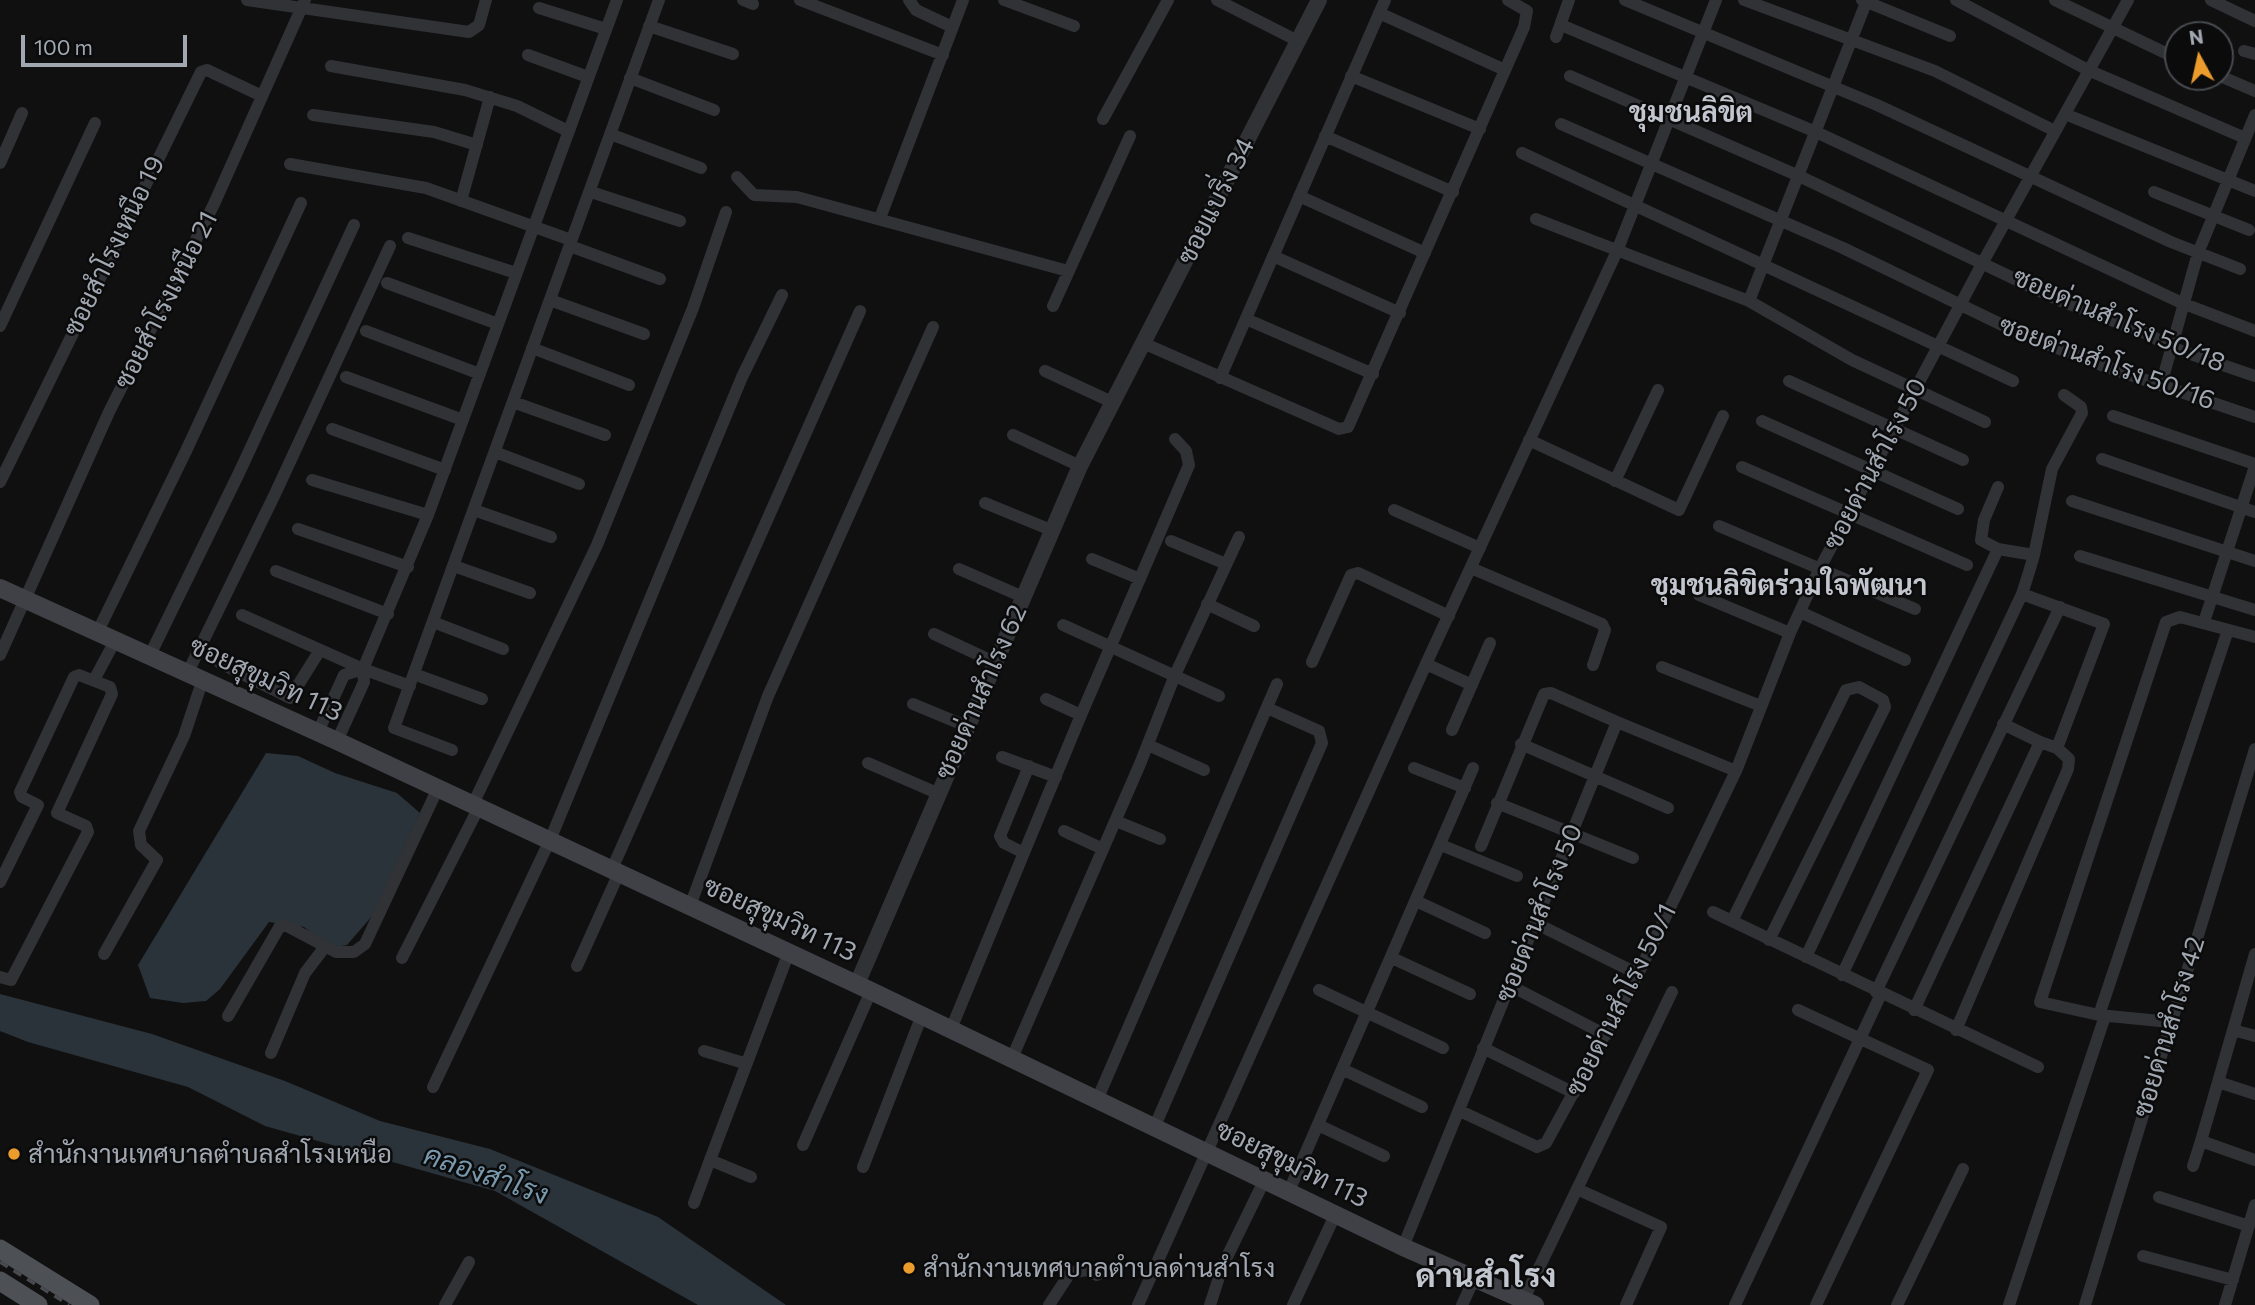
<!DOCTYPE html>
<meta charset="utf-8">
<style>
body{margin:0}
#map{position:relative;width:2255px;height:1305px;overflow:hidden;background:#101011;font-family:Commissioner,sans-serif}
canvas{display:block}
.north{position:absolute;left:2164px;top:21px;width:70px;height:70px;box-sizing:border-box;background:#0b0b0c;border:2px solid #474a4e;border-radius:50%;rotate:352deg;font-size:19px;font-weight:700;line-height:28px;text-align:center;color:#a1a8b2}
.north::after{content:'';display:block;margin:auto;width:24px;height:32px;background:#ec9b2d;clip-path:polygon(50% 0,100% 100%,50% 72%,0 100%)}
.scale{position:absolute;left:21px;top:35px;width:166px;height:32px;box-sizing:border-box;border:4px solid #a1a8b2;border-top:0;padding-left:9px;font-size:21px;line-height:24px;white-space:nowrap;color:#a1a8b2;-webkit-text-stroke:5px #0b0b0c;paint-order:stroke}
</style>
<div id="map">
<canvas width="2255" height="1305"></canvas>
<div class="north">N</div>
<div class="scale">100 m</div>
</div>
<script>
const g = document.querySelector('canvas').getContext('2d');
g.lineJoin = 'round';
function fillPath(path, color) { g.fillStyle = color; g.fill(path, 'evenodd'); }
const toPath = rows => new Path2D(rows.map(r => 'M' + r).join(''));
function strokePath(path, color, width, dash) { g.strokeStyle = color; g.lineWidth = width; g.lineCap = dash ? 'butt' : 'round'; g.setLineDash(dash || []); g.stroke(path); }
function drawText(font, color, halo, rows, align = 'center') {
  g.font = font + ' Commissioner,Sarabun,sans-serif'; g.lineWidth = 5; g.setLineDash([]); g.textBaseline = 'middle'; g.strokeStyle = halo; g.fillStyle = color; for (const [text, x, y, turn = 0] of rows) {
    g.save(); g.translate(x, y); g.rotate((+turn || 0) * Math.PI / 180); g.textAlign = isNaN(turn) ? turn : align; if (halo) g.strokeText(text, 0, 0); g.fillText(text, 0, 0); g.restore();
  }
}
const water = toPath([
 [266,753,298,756,335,773,397,793,420,813,373,915,347,945,330,948,304,927,269,922,220,989,206,1001,183,1003,150,998,138,965],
 [0,994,152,1034,285,1081,380,1121,490,1149,658,1217,786,1305,698,1305,495,1191,265,1126,188,1087,28,1042,0,1031]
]);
const minor = toPath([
 [247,0,469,32,479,25,486,0],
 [743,0,753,4],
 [800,0,943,55],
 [909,0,916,10,952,27],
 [1004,0,1074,26],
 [1217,0,1298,41],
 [1625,0,1877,105,2171,242,2240,269],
 [1744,0,1935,71,2055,131],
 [1862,0,1950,36],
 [1956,0,2088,70,2245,138],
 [2055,0,2178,59],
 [2211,0,2255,21],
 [539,8,606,29],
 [1379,13,1505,70],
 [1561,25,1816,132,2182,303,2255,331],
 [649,26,733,54],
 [1556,37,1569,0],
 [2244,51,2255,54],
 [528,55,588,77],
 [331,66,465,90,517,106,568,131],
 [1351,76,1480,129],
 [1570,76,1799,176,2061,301,2150,335,2170,347,2255,376],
 [2220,76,2255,91],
 [630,78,714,110],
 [2065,114,2255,191],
 [313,115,434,132,477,145],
 [1103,119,1168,0],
 [1561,124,1843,248,2023,335,2101,365,2255,417],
 [610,134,701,168],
 [1325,136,1453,192],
 [1522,153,2013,381],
 [0,163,22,113],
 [290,164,426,188,571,240],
 [737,177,754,195,797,197,1068,271],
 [591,192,680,221],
 [2154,192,2249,230],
 [1299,196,1425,253],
 [461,201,490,97],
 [880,218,963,0],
 [1536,219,1749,301,1852,360,1985,422],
 [408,238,516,273],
 [570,246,660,279],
 [1273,256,1400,313],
 [387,283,498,324],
 [550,300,644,334],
 [1749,301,1867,0],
 [1053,306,1130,136],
 [1246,319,1373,374],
 [0,326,95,123],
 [366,331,480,374],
 [1143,343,1339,429,1348,427,1524,27,1527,11,1508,0],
 [532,348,629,385],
 [1045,371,1112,402],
 [346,377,463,420],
 [1220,378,1385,0],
 [1789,381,1963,460],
 [2161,385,2198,253,2255,115],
 [513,402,605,435],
 [2113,416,2255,464],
 [1762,421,1958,509],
 [332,429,445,470],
 [1013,435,1080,466],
 [1529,440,1679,510,1723,416],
 [495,452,579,484],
 [2102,459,2255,512],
 [1742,467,1967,565],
 [312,480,428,515,363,669,364,682,337,741],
 [1615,481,1658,390],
 [0,482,201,72,207,70,262,96],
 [2072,501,2255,561],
 [985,503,1051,530],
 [474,510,551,537],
 [1394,510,1480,548],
 [428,515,617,0],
 [1719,526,1915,609],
 [298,529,408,567],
 [1171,541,1226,564],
 [2034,555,2052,469,2082,413,2081,407,2064,395],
 [2080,556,2255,610],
 [1092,559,1140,579],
 [454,566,530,593],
 [1471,568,1602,624,1605,630,1593,665],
 [959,569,1023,597],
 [276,571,388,614],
 [2022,594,2104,624,2057,748],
 [1699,595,1790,633],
 [1207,604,1254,626],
 [1800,612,1905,660],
 [242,615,363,669,410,686],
 [433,622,503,649],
 [2204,622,2255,466],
 [1063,625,1219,696],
 [98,631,186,451,301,203],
 [934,634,994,662],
 [0,655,109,412,214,204,305,0],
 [150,655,239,473,354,225],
 [1312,662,1351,575,1358,573,1449,616],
 [220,663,290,698,320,650],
 [1426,664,1472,685],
 [1662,667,1761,706],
 [188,672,275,494,390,246],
 [414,674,482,699],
 [94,680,116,639],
 [1046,699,1081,715],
 [913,704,966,726],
 [2003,724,2040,742],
 [1452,730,1490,643],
 [318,732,344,675,363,669],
 [1521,744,1668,808],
 [1148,745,1204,770],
 [452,750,394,728,659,0],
 [1002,757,1056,777],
 [868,763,937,793],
 [1414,768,1465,788],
 [1497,803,1633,858],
 [473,804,597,545,693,308,726,212],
 [1116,821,1160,839],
 [1064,831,1103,849],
 [1441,845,1517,876],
 [1481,846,1544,694,1551,693,1617,722],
 [1024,853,1004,843,1000,836,1029,766],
 [612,869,860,311],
 [0,882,38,805,22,797,20,792,74,677,79,675,110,687,112,694,57,813,86,826,88,832,11,980,0,977],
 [1416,901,1485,933],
 [690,906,768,696,933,327],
 [1713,912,2038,1067],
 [1732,921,1846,690,1859,687,1883,700,1885,707,1769,940],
 [1537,924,1638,974],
 [104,954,157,860,141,845,139,831,184,736,203,679],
 [1806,957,1998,549],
 [402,958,479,807],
 [1392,958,1470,994],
 [577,966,619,873],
 [1842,975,2022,594,2029,572,2034,555,1998,549,1981,540,1984,520,1998,487],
 [1511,986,1606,1035],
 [1319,990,1443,1048],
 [1876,992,2060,607],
 [1798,1010,1928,1070,1816,1305],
 [1914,1010,2040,742,2057,748,2069,759,2068,769,1956,1030],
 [2099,1015,2228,630],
 [228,1016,280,926,287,926,336,952,354,952,365,944,438,788],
 [2170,1022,2099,1015,2040,1002,2166,622,2180,617,2255,637],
 [951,1029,1081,715,1189,465,1186,451,1175,439],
 [2233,1030,2255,1036],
 [1483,1048,1574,1093],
 [704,1051,744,1063],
 [271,1053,305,973,324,948],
 [1012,1058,1140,764,1175,675,1239,537],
 [1342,1069,1422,1107],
 [2218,1082,2255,1094],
 [433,1087,550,840,742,377,782,295],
 [1097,1100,1277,684],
 [1460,1111,1537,1147,1546,1143,1638,974,1736,771],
 [1318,1125,1384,1156],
 [1154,1128,1322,743,1319,731,1267,708],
 [2201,1141,2255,954],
 [803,1145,871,991],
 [2193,1166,2201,1141,2255,1160],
 [863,1167,922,1015],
 [751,1177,710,1160,789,952],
 [1577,1189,1661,1227,1626,1305],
 [1289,1191,1473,768],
 [2159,1197,2249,1226],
 [694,1203,710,1160],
 [1403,1247,1617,722,1736,771,1790,633,1819,570,1983,262,2128,0],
 [2143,1256,2233,1280],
 [1524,1299,1672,992],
 [445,1305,469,1262],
 [1049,1305,1070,1273,1086,1270,1097,1275],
 [1138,1305,1426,664,1617,251,1716,0],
 [1210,1305,1223,1265,1265,1179],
 [1293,1305,1336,1213],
 [1462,1305,1475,1277],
 [1735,1305,1881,994],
 [1897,1305,1963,1169],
 [2009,1305,2105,1016],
 [2085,1305,2255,749],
 [2225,1305,2255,1205]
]);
const tertiary = toPath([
 [857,984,1080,466,1319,0]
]);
const secondary = toPath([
 [0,588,337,741,871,991,1403,1247,1535,1305]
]);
const primary = toPath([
 [0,1249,90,1305],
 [0,1281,38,1305]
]);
const rail = toPath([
 [0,1262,69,1305]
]);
const markers = [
 [14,1154,7,"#ec9b2d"],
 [909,1268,7,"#ec9b2d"]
];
const streetNames = [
 ["ซอยแบริ่ง 34",1216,201,-63],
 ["ซอยสำโรงเหนือ 19",114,246,-64],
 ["ซอยสำโรงเหนือ 21",166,300,-63],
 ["ซอยด่านสำโรง 50/18",2119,320,23],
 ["ซอยด่านสำโรง 50/16",2107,363,20],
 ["ซอยด่านสำโรง 50",1875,464,-62],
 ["ซอยสุขุมวิท 113",266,679,25],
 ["ซอยด่านสำโรง 62",981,692,-66],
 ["ซอยด่านสำโรง 50",1539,913,-68],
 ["ซอยสุขุมวิท 113",780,919,25],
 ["ซอยด่านสำโรง 50/1",1621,1000,-63],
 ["ซอยด่านสำโรง 42",2169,1027,-73],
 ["ซอยสุขุมวิท 113",1292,1164,26]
];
const poiNames = [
 ["สำนักงานเทศบาลตำบลสำโรงเหนือ",28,1154],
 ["สำนักงานเทศบาลตำบลด่านสำโรง",923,1268]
];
const neighbourhoodNames = [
 ["ชุมชนลิขิต",1691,113],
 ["ชุมชนลิขิตร่วมใจพัฒนา",1789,586]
];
const waterNames = [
 ["คลองสำโรง",486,1175,19]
];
const districtNames = [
 ["ด่านสำโรง",1486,1276]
];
fillPath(water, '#2a3339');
strokePath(minor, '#313236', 12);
strokePath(tertiary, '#313236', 16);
strokePath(secondary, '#3f4146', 18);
strokePath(primary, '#4d5055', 19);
strokePath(rail, '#484a4f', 3.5, [9, 7]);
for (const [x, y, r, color] of markers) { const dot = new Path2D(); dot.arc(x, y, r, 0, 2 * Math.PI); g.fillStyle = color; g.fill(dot); strokePath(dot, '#0b0b0c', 2.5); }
drawText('26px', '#a1a8b2', '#0b0b0c', streetNames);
drawText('26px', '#a1a8b2', '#0b0b0c', poiNames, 'left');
drawText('bold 28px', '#c2c6ce', '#0b0b0c', neighbourhoodNames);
drawText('italic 28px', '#7899ad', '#0b0b0c', waterNames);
drawText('bold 33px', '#c2c6ce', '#0b0b0c', districtNames);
</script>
